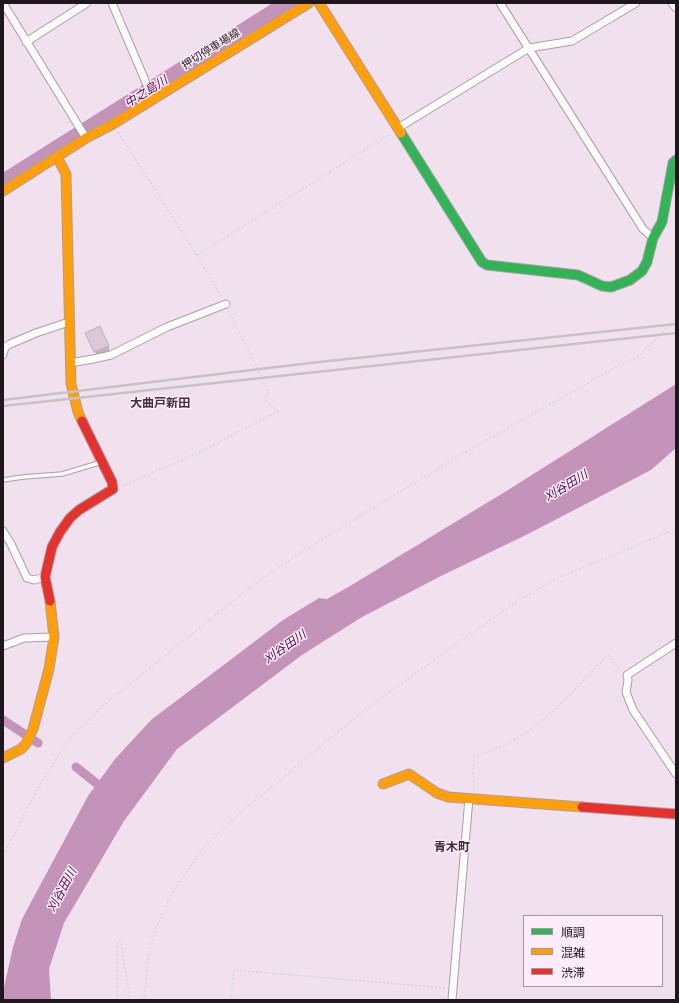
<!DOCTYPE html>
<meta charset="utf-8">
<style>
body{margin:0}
#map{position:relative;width:679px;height:1003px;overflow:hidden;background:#f1e1ee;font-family:"Golos Text","Noto Sans JP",sans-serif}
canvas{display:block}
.frame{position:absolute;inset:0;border:4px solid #20161e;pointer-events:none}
.legend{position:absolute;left:523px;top:915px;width:140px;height:72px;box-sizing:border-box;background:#fdecf9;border:1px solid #a596a1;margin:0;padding:5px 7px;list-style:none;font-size:12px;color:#20161e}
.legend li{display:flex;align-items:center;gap:8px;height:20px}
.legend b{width:20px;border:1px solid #a596a1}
</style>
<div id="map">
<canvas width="679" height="1003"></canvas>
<div class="frame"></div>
<ul class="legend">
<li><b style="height:5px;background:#30b455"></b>順調</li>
<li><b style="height:5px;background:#ff9f0a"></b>混雑</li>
<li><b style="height:5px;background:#e5322d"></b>渋滞</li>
</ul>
</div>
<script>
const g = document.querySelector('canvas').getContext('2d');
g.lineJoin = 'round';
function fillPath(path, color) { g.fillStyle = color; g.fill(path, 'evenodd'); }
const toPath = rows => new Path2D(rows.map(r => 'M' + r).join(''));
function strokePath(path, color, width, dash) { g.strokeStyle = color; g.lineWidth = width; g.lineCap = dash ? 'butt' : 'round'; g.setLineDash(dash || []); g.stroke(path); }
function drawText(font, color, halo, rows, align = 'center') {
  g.font = font + ' "Golos Text","Noto Sans JP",sans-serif'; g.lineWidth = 3; g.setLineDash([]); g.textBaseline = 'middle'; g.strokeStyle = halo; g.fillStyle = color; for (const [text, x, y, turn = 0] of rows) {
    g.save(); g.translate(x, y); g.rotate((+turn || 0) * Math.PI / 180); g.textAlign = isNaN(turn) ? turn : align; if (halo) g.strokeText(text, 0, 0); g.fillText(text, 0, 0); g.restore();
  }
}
const water = toPath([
 [676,384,676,448,651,470,528,534,439,577,362,617,302,655,177,749,124,821,64,923,49,969,51,1000,3,1000,3,992,13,947,22,919,88,796,115,759,151,720,283,620,319,598,327,599,350,586,508,490]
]);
const shadow = toPath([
 [102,332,110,350,97,356,86,333]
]);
const canal = toPath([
 [3,720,38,743],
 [76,767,106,791]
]);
const river = toPath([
 [3,182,288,3]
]);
const building = toPath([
 [100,326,109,346,94,352,85,333,100,326]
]);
const path = toPath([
 [118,132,191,246,222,297],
 [197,255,390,134],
 [122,486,198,453,278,411,265,400,268,390,229,311],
 [474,790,473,769,474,757,506,745,524,734,552,713,608,655,621,671],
 [3,855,37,790,66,743,76,732,106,703,247,590,285,563,345,525,474,447,618,366,638,357,676,319],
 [117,1000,117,942,120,941,122,948,130,1000],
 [144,1000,148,958,156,929,174,889,206,845,240,813,367,708,516,602,562,576,676,529],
 [231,1000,234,970,445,988]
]);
const lane = toPath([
 [3,480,23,477,62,474,102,462]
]);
const street = toPath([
 [3,3,86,138],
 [112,3,153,99],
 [500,3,643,229,653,238],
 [672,3,676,8],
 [26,42,87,3],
 [398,128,529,48,572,41,636,3],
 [3,355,5,347,10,344,36,333,69,322],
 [70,363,93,359,111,355,167,327,226,304],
 [3,531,11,544,27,578,34,580,45,577],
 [676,643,627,675,628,680,626,692,633,710,676,774],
 [3,646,24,638,54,637],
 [452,1000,469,798]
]);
const fast = toPath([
 [401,133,482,262,487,265,578,275,602,286,611,287,630,280,642,271,647,262,653,238,662,222,673,163,676,160]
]);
const slow = toPath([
 [319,3,401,133],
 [57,157,66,174,71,384,78,412,82,421],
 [3,191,86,138,113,124,309,3],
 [3,758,21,749,26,744,33,729,49,669,54,637,50,601],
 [383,784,409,774,437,793,448,797,582,807]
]);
const jam = toPath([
 [50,601,45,577,52,547,60,532,70,518,79,510,113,489,112,482,82,421],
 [582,807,676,814]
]);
const rail = toPath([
 [3,400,310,363,676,324],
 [3,406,676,333]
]);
const streetNames = [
 ["押切停車場線",211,49,-32]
];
const waterNames = [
 ["中之島川",146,92,-32],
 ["刈谷田川",566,486,-31],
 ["刈谷田川",285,647,-35],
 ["刈谷田川",62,890,-62]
];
const neighbourhoodNames = [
 ["大曲戸新田",160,403],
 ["青木町",452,847]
];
fillPath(water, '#c493ba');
fillPath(shadow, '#0003');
strokePath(canal, '#c493ba', 9);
strokePath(river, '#c493ba', 16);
fillPath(building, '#dcc8d8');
strokePath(building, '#bbaeb8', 1);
strokePath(lane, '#ab9ea8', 5.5);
strokePath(street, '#ab9ea8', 9);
strokePath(fast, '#ab9ea8', 11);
strokePath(slow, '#ab9ea8', 11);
strokePath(jam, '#ab9ea8', 11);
strokePath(path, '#d9d4d8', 1.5, [2, 2]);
strokePath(lane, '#fdfafc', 3.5);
strokePath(street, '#fdfafc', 7);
strokePath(fast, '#30b455', 9);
strokePath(slow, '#ff9f0a', 9);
strokePath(jam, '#e5322d', 9);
strokePath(rail, '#c6c2c5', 2.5);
drawText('11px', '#20161e', '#fdecf9', streetNames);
drawText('italic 12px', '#55064b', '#fdecf9', waterNames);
drawText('bold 12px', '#432c3e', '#fdecf9', neighbourhoodNames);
</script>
